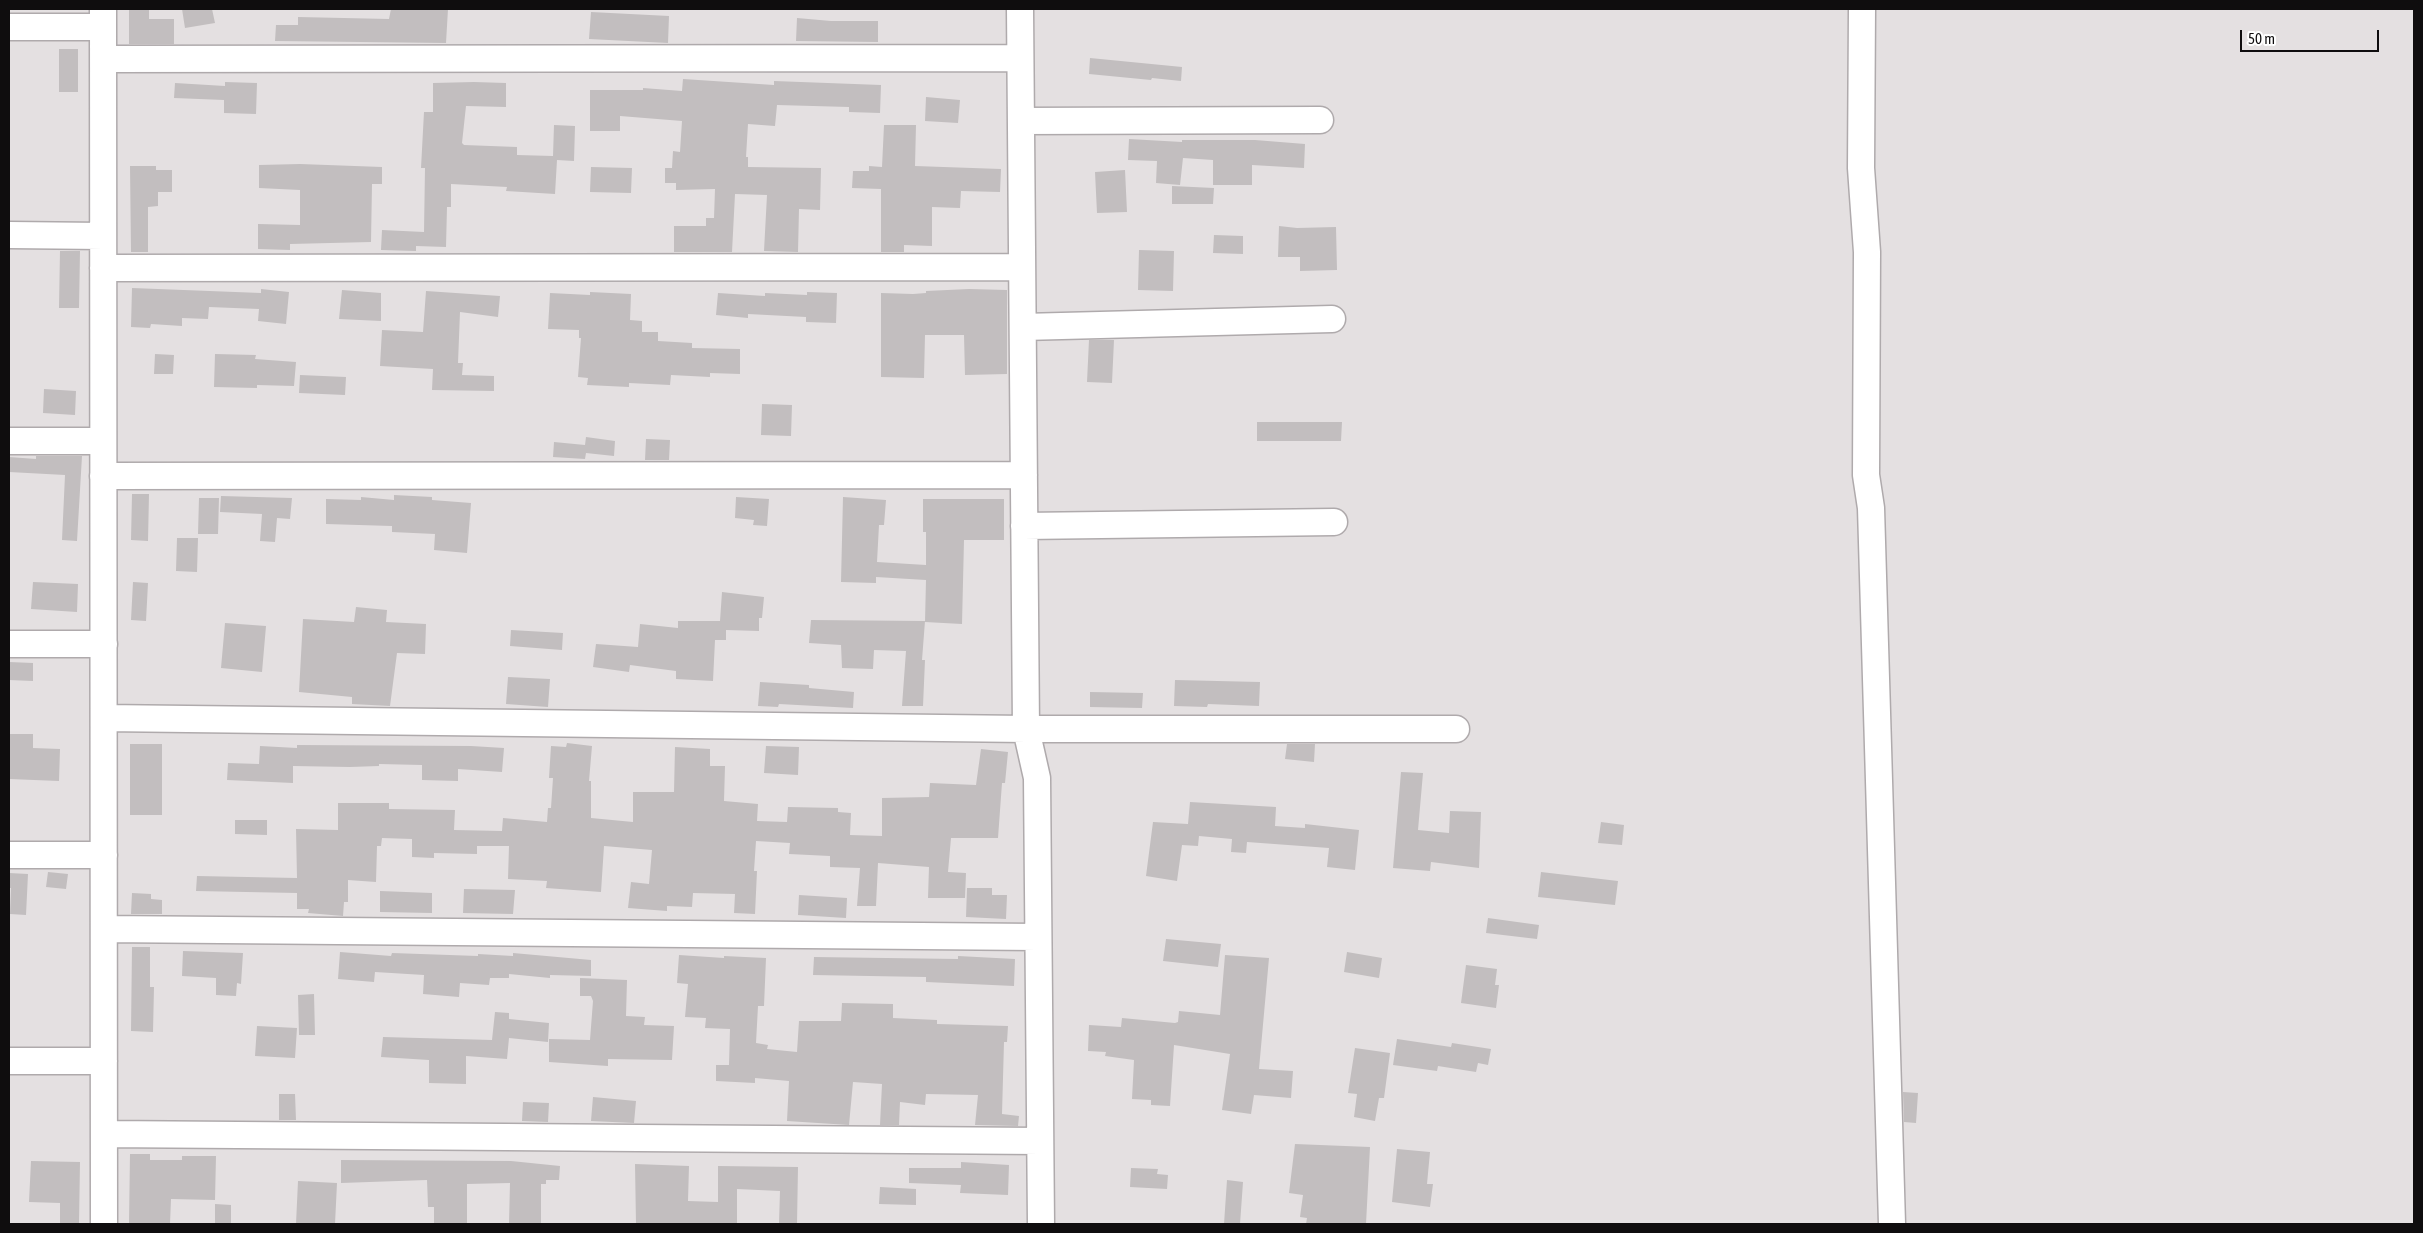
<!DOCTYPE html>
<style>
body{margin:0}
#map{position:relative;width:2423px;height:1233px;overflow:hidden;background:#e4e0e1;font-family:"Asap Condensed",sans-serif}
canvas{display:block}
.frame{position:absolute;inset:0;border:10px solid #0f0d0e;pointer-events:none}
.scale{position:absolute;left:2240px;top:30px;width:139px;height:22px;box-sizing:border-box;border:2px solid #0f0d0e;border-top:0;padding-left:6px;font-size:15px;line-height:18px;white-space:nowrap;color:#0f0d0e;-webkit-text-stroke:4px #fff;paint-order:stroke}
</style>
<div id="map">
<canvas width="2423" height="1233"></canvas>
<div class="frame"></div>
<div class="scale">50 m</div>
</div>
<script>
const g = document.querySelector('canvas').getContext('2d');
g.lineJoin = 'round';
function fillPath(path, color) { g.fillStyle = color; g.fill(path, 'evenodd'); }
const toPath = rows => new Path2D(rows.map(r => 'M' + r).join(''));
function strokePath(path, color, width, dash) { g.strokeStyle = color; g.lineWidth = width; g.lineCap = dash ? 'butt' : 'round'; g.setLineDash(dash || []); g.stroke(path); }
const building = toPath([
 [129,9,149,9,149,19,174,19,174,44,129,44],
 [182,9,212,9,215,23,185,28],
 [391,9,448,9,446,43,275,41,276,25,298,25,298,17,389,19],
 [591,12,669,16,668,43,589,39],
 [797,18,831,21,878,21,878,42,796,41],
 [59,49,78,49,78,92,59,92],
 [1090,58,1182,67,1181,81,1152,78,1151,80,1089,74],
 [683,79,774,85,774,81,881,85,880,113,849,112,849,107,777,105,775,126,748,124,746,157,748,157,748,167,821,168,820,210,799,209,798,252,764,251,767,195,735,194,732,252,674,252,674,226,706,226,706,218,714,218,715,189,676,190,676,183,665,183,665,168,672,168,673,151,680,152,682,121,620,116,620,131,590,131,590,90,643,90,643,88,682,91],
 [225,82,257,83,256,114,224,113,224,100,174,98,175,83,225,86],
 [474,82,506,83,506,107,466,106,462,143,464,145,517,147,517,155,553,156,554,125,575,126,574,161,557,160,555,194,506,191,507,187,451,184,451,207,447,207,446,247,416,246,416,251,381,250,382,230,424,232,425,168,421,168,424,112,433,112,433,83],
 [926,97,960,100,958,123,925,121],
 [884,125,916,125,915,166,1001,169,1000,192,961,191,960,208,932,207,932,246,904,245,904,252,881,252,881,189,852,188,853,171,869,171,869,166,882,167],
 [1129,139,1182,142,1182,140,1255,140,1305,144,1304,168,1252,165,1252,185,1213,185,1213,160,1183,158,1180,185,1156,183,1157,161,1128,160],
 [300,164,382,167,382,184,372,184,371,242,290,244,290,250,258,249,258,224,300,225,300,190,259,188,259,165],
 [130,166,156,166,156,170,172,170,172,192,158,192,158,206,148,207,148,252,131,252],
 [591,167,632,168,631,193,590,192],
 [1125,170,1127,212,1097,213,1095,172],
 [1172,186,1214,188,1213,204,1172,204],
 [1279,226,1297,228,1336,227,1337,270,1300,271,1300,257,1278,257],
 [1214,235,1243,236,1243,254,1213,253],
 [1139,250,1174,251,1173,291,1138,290],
 [60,251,80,251,79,308,59,308],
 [132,288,261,293,261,289,289,292,286,324,258,321,259,309,209,307,208,319,182,318,182,326,151,324,150,328,131,327],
 [969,289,1007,290,1007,374,965,375,964,335,925,335,924,378,881,377,881,293,913,294,926,293,926,291],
 [342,290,381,293,381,321,339,319],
 [426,291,500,296,498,317,460,312,458,363,463,363,462,375,494,376,494,391,432,390,433,369,380,366,382,330,423,332],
 [590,292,631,294,630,320,642,321,642,332,658,332,658,341,692,343,692,348,740,349,740,374,710,373,710,377,671,375,670,385,629,383,629,387,587,385,588,378,578,377,581,338,579,338,579,330,548,329,550,293,590,295],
 [807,292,837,293,836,323,806,322,806,317,748,314,748,318,716,315,718,293,765,296,765,293,807,295],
 [1089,340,1114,340,1112,383,1087,382],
 [155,354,174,355,173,374,154,374],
 [215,354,256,355,255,359,296,362,294,386,257,385,257,388,214,387],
 [300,375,346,377,345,395,299,393],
 [44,389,76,391,75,415,43,413],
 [762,404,792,405,791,436,761,435],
 [1257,422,1342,422,1341,441,1257,441],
 [586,437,615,441,614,456,586,453,585,459,553,457,554,442,585,445],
 [646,439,670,440,669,460,645,460],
 [36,456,82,456,77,541,62,540,65,475,9,472,9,457,36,459],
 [132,494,149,494,148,541,131,540],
 [394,495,432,497,432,500,471,503,467,553,434,550,435,534,392,532,392,526,326,524,326,499,361,500,361,497,394,500],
 [221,496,292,498,290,519,277,518,275,542,260,541,262,514,220,512],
 [736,497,769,499,767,526,753,525,754,520,735,518],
 [843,497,886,500,884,525,879,525,877,562,926,565,926,532,923,532,923,499,1004,499,1004,540,964,540,962,624,925,622,926,580,876,577,876,583,841,582],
 [199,498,219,498,218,534,198,534],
 [177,538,198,538,197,572,176,571],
 [33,582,78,584,77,612,31,609],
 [133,582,148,583,146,621,131,620],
 [722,592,764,597,762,618,759,618,759,631,726,630,726,640,715,640,713,681,676,679,676,671,630,665,629,672,593,667,596,644,638,647,640,624,678,628,678,621,720,621],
 [356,607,387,610,386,622,426,624,425,654,397,653,390,706,352,704,352,697,299,692,303,619,354,622],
 [811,620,925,621,922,660,925,660,923,706,902,706,906,651,874,650,873,669,842,668,841,645,809,643],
 [225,623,266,626,262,672,221,668],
 [511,630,563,633,562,650,510,646],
 [9,662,33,663,33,681,9,680],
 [508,677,550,679,548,707,506,704],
 [1175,680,1260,682,1259,706,1208,704,1207,707,1174,706],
 [760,682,809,685,809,688,854,692,853,708,779,704,778,707,758,706],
 [1090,692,1143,693,1142,708,1090,707],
 [9,734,33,734,33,748,60,749,59,781,9,779],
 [567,743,592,746,589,781,591,781,591,818,633,822,633,792,674,792,675,747,710,749,710,766,725,766,724,801,758,804,757,821,787,822,788,807,838,808,838,812,851,813,850,835,882,836,882,798,929,797,930,783,976,785,981,749,1008,752,1005,783,1002,783,998,838,951,838,948,872,966,873,965,898,928,898,929,867,878,863,876,906,857,906,860,868,830,867,830,856,789,854,790,843,756,841,754,871,757,871,755,914,734,913,735,894,693,893,692,907,667,906,667,911,628,908,631,882,649,884,652,850,604,846,601,892,546,888,547,881,508,879,509,846,477,846,477,854,434,853,434,858,412,857,412,839,382,838,381,846,377,846,376,882,348,880,348,902,344,902,343,916,308,913,309,909,297,909,297,893,196,891,197,876,297,878,296,829,338,830,338,803,389,803,389,809,455,810,454,830,502,831,503,818,547,822,548,808,551,808,553,778,549,778,551,746,566,747],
 [130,744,162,744,162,815,130,815],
 [1287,744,1315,744,1314,762,1285,759],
 [297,745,471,746,504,748,502,772,458,769,458,781,422,780,422,765,379,764,379,766,350,767,293,766,293,783,227,780,228,763,259,764,260,746,297,748],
 [766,746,799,747,798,775,764,773],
 [1401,772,1423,773,1418,830,1449,833,1450,811,1481,812,1479,868,1431,862,1430,871,1393,868],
 [1190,802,1276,807,1275,826,1305,828,1305,824,1359,830,1355,870,1327,867,1329,848,1247,842,1246,853,1231,852,1232,839,1199,836,1198,846,1182,845,1177,881,1146,876,1153,822,1188,824],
 [235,820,267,820,267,835,235,834],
 [1601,822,1624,825,1622,845,1598,843],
 [48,872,68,874,66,889,46,887],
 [1541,872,1618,881,1615,905,1538,897],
 [9,873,28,874,26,915,10,914,11,888,9,888],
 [967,888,992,888,992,895,1007,895,1006,919,966,917],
 [464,889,515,890,513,914,463,913],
 [380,891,432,893,432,913,380,912],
 [132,893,151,894,151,899,162,900,162,914,131,914],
 [799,895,847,898,846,918,798,915],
 [1488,918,1539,925,1537,939,1486,933],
 [1166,939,1221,944,1218,967,1163,961],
 [132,947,150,947,150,987,154,987,153,1032,131,1031],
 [183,951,243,953,241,984,237,983,236,996,216,995,216,978,182,976],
 [340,952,391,956,392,953,478,956,478,954,513,956,513,953,591,960,591,976,550,975,550,978,509,974,509,978,490,978,489,985,460,983,459,997,423,994,424,975,375,972,374,982,338,979],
 [1347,952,1382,958,1379,978,1344,972],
 [679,955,724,958,724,956,766,958,764,1006,758,1006,756,1043,768,1045,767,1049,797,1052,799,1021,841,1021,842,1003,893,1004,893,1018,937,1020,937,1024,1008,1026,1007,1042,1004,1042,1002,1114,1019,1116,1018,1126,975,1125,978,1095,926,1094,925,1105,900,1102,899,1125,880,1125,882,1084,853,1082,849,1125,787,1121,789,1081,755,1078,755,1083,716,1081,716,1065,729,1065,730,1029,705,1028,706,1018,685,1017,688,984,677,983],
 [1225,955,1269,958,1259,1069,1293,1071,1291,1098,1254,1095,1251,1114,1222,1110,1230,1054,1174,1045,1170,1106,1151,1105,1151,1100,1132,1099,1134,1060,1105,1056,1106,1052,1088,1051,1089,1025,1121,1027,1122,1018,1175,1023,1178,1022,1179,1011,1220,1015],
 [958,956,1015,959,1014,986,926,982,926,977,813,975,814,957,958,959],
 [1466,965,1497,969,1495,985,1499,985,1496,1008,1461,1003],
 [580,978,627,980,626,1016,645,1017,644,1025,674,1026,672,1060,608,1059,608,1066,549,1062,549,1039,590,1040,593,1001,591,996,580,996],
 [314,994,315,1035,299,1035,298,995],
 [495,1012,509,1013,509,1019,549,1023,548,1042,509,1038,507,1059,466,1056,466,1084,429,1083,429,1060,381,1057,383,1037,492,1040],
 [257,1026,297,1028,295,1058,255,1056],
 [1397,1039,1451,1047,1452,1043,1491,1049,1488,1065,1478,1063,1476,1072,1438,1066,1437,1071,1393,1065],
 [1355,1048,1390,1053,1384,1098,1379,1098,1375,1121,1354,1117,1357,1094,1348,1093],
 [1903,1092,1918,1093,1916,1123,1904,1122],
 [279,1094,295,1094,296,1120,279,1120],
 [593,1097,636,1101,634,1123,591,1121],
 [523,1102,549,1103,548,1122,522,1121],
 [1295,1144,1370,1147,1366,1224,1306,1224,1307,1218,1300,1217,1303,1195,1289,1193],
 [1397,1149,1430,1152,1427,1184,1433,1184,1430,1207,1392,1202],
 [130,1154,150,1154,150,1160,182,1160,182,1156,216,1156,215,1200,171,1199,170,1224,129,1224],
 [341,1160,511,1161,560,1166,559,1180,546,1180,546,1184,541,1184,541,1224,509,1224,510,1183,467,1184,467,1224,434,1224,434,1207,428,1207,427,1180,341,1183],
 [31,1161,80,1162,79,1224,60,1224,60,1203,29,1202],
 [961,1162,1009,1165,1008,1195,960,1193,961,1185,909,1183,909,1168,961,1168],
 [635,1164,689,1166,688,1201,718,1202,718,1166,798,1167,797,1224,779,1224,780,1191,737,1189,737,1224,636,1224],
 [1131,1168,1158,1169,1157,1174,1168,1175,1167,1189,1130,1187],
 [1227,1180,1243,1182,1240,1224,1224,1224],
 [298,1181,337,1183,335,1224,296,1224],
 [880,1187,916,1189,916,1205,879,1204],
 [215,1204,231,1205,231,1224,215,1224]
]);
const minor = toPath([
 [103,9,104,1224],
 [1020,9,1026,729,1037,778,1041,1224],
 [1862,9,1861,168,1867,252,1866,475,1871,508,1892,1224],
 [9,27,103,27],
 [103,59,1020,58],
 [1021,121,1320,120],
 [9,235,103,236],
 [103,268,1022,267],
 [1023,327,1332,319],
 [9,441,103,441],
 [103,476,1024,475],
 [1024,526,1334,522],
 [9,644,104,644],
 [104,718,1026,729,1456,729],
 [9,855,104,855],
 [104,929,1037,937],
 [9,1061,104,1061],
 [104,1134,1040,1141]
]);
fillPath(building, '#c2bebf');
strokePath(minor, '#afaaac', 29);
strokePath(minor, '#fff', 26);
</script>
